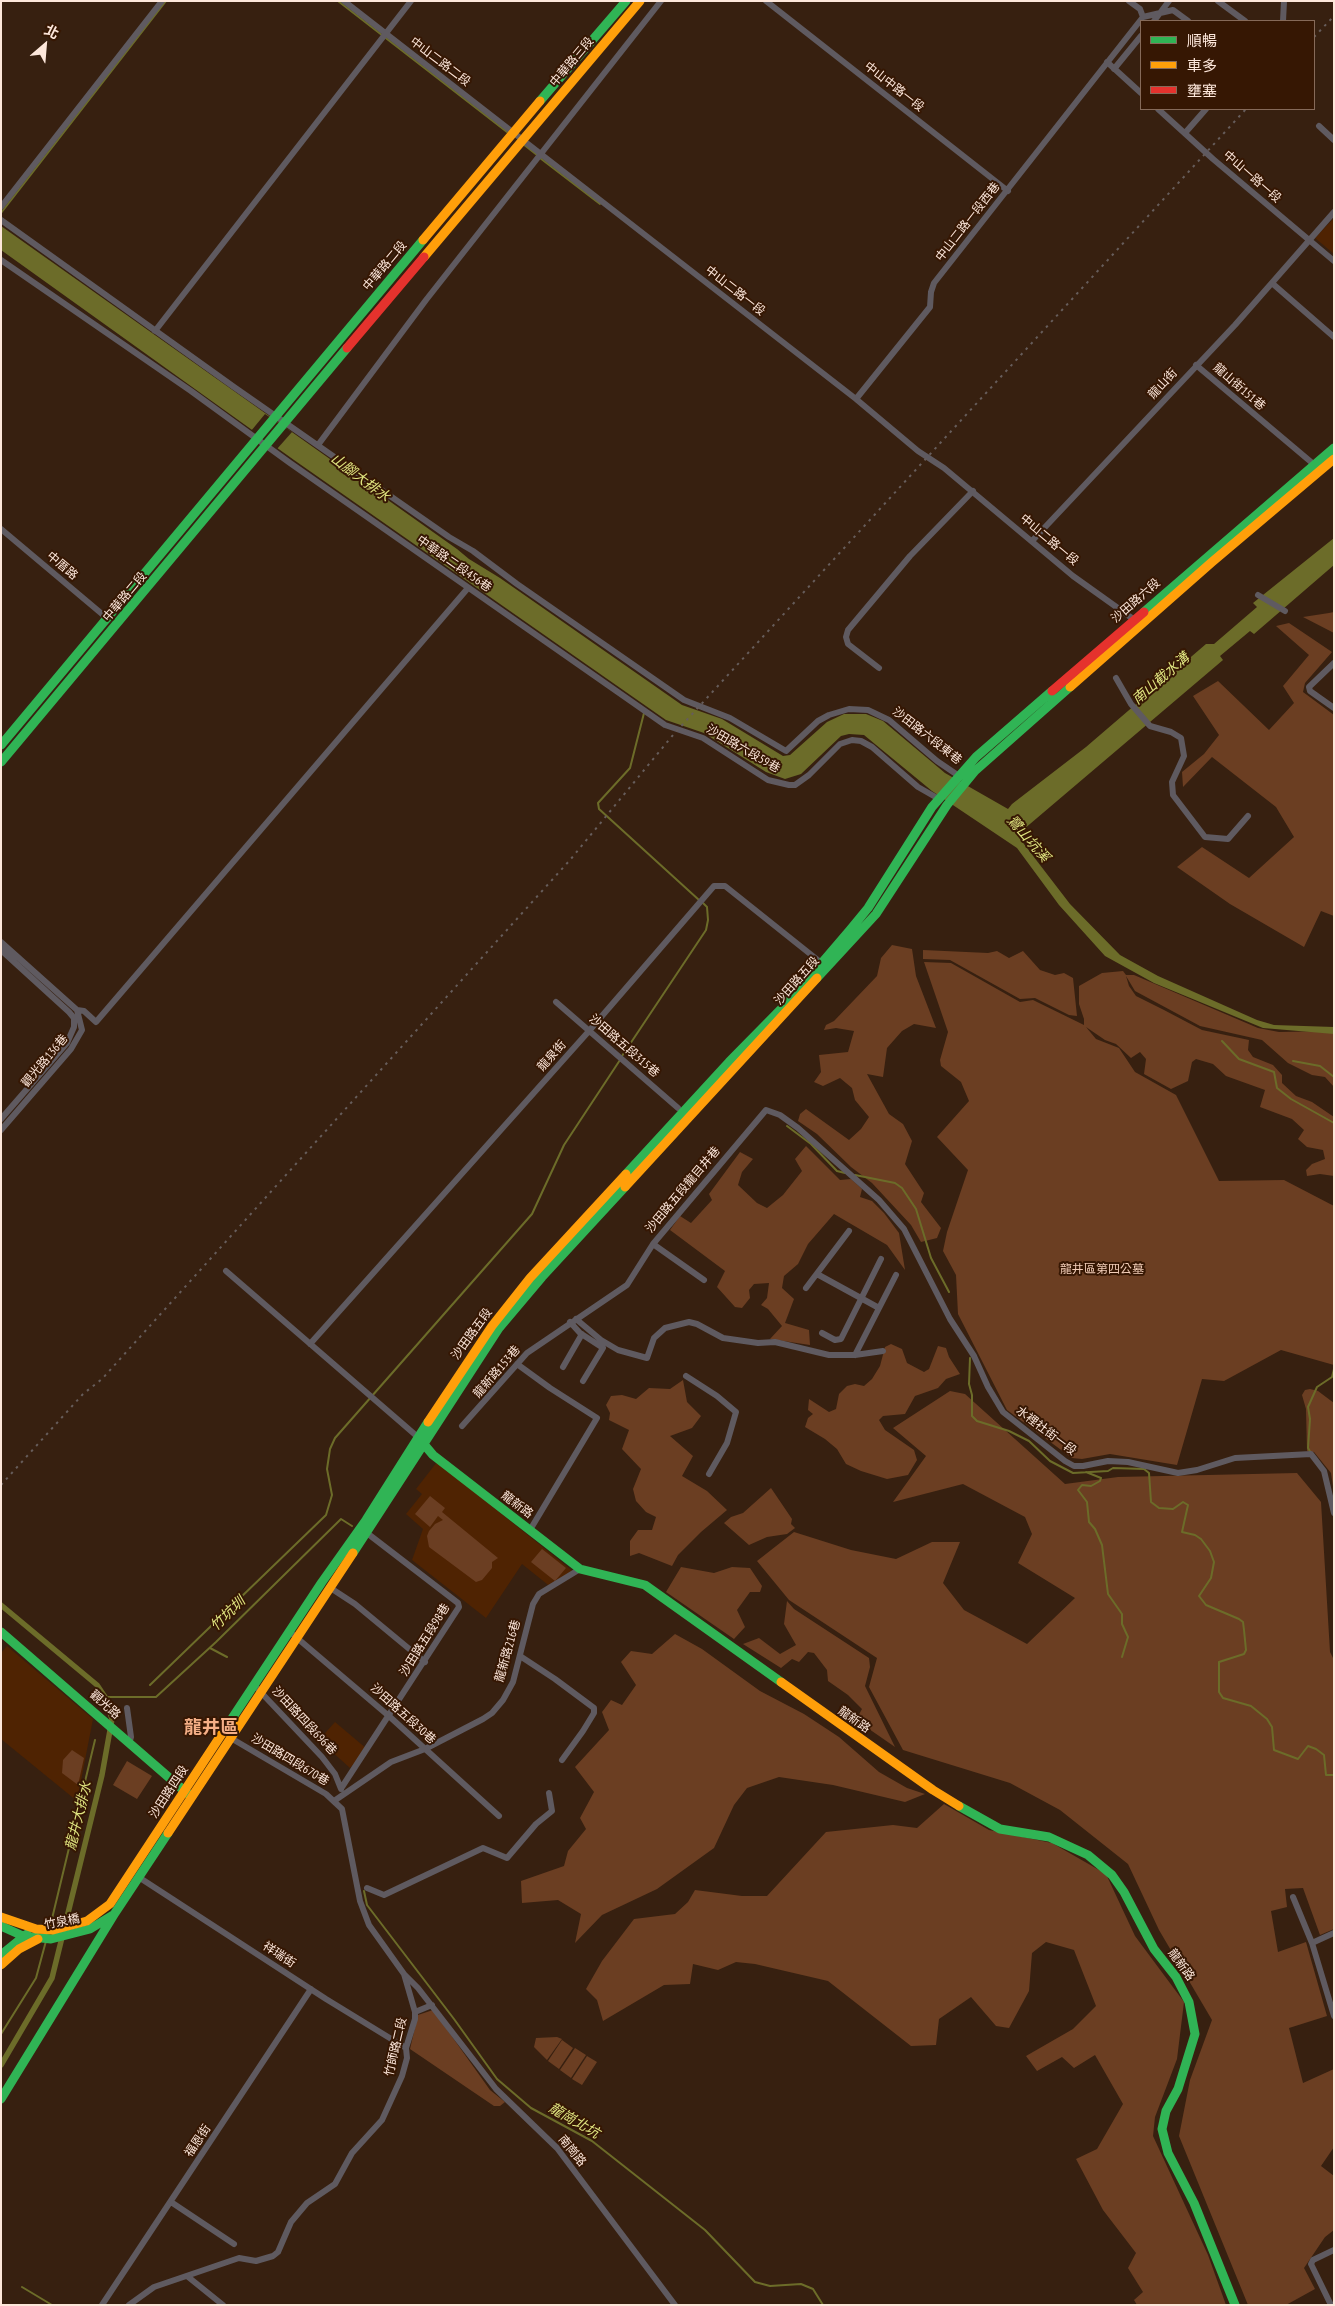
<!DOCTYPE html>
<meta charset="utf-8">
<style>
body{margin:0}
#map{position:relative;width:1335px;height:2306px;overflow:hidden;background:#372010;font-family:"PT Sans Narrow","Noto Sans TC",sans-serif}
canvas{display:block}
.frame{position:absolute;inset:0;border:2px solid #fde7db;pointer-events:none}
.legend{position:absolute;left:1140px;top:20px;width:175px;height:90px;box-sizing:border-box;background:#361703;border:1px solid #866a59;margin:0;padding:6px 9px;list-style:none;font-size:15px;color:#fde7db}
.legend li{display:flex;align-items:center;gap:10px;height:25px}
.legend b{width:25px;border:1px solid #866a59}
.north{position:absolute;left:20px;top:20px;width:50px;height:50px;-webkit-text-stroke:4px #361703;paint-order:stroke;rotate:27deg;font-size:14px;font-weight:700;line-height:20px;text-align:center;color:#fde7db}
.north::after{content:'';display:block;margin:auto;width:18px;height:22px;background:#fde7db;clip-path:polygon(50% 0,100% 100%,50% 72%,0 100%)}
</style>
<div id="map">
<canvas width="1335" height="2306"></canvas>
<div class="frame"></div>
<ul class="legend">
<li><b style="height:6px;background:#30b455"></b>順暢</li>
<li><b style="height:6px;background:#ff9f0a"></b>車多</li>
<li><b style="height:6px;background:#e5322d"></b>壅塞</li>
</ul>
<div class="north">北</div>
</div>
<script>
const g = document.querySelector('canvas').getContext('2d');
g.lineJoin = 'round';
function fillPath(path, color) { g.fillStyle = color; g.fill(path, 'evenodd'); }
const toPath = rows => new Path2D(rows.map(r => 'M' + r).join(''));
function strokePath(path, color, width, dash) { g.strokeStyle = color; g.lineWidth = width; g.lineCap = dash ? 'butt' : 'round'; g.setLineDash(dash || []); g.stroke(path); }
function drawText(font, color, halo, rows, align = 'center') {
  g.font = font + ' "PT Sans Narrow","Noto Sans TC",sans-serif'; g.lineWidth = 4; g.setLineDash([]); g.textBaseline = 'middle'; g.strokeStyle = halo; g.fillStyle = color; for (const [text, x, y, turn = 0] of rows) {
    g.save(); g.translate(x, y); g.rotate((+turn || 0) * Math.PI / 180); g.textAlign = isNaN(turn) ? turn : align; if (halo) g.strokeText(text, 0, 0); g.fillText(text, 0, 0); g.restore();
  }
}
const built = toPath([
 [1334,218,1334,254,1315,238],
 [437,1462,575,1573,552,1588,522,1564,486,1618,412,1560,423,1529,406,1514,422,1494,416,1489],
 [7,1646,93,1719,77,1801,1,1739,1,1653],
 [335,1722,367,1749,350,1768,319,1740]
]);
const green = toPath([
 [1334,612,1334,633,1303,617,1329,613],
 [1289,623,1332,652,1305,683,1303,692,1334,715,1334,916,1321,911,1304,947,1230,904,1177,867,1202,847,1249,878,1294,837,1276,807,1212,757,1183,787,1182,772,1204,754,1219,735,1193,696,1218,681,1269,730,1294,703,1283,686,1309,655,1276,626],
 [892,945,912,949,916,976,936,1028,914,1024,902,1031,887,1048,883,1077,867,1074,889,1114,903,1124,912,1141,905,1164,924,1193,921,1202,941,1228,937,1238,921,1242,911,1225,872,1183,851,1167,817,1134,798,1121,800,1114,806,1109,849,1140,861,1129,869,1117,855,1100,852,1088,840,1078,823,1086,814,1082,821,1072,819,1055,848,1052,854,1031,836,1028,824,1030,826,1025,834,1021,877,976,881,958],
 [923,950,988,953,997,951,1009,958,1023,951,1040,970,1055,975,1064,973,1073,978,1077,1016,1069,1015,1035,998,1020,999,950,960,923,959],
 [924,962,951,963,1020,1002,1033,1000,1084,1025,1084,1019,1079,1004,1079,986,1102,973,1123,971,1126,975,1134,975,1258,1028,1279,1032,1334,1031,1334,1087,1325,1077,1312,1075,1288,1063,1262,1040,1200,1026,1135,991,1126,976,1129,986,1136,996,1164,1010,1202,1030,1249,1040,1248,1050,1253,1057,1273,1065,1282,1075,1282,1083,1296,1096,1312,1102,1334,1117,1334,1176,1320,1174,1307,1176,1306,1170,1312,1164,1325,1159,1323,1150,1307,1147,1298,1139,1304,1130,1292,1119,1260,1107,1265,1090,1226,1076,1213,1064,1196,1059,1192,1062,1188,1081,1171,1089,1144,1074,1146,1059,1140,1052,1131,1058,1116,1044,1105,1040,1086,1027,1096,1039,1119,1048,1135,1072,1176,1095,1219,1181,1284,1180,1334,1206,1334,1365,1281,1350,1224,1381,1202,1379,1177,1465,1110,1454,1082,1459,1072,1458,1007,1410,958,1314,956,1275,943,1251,947,1232,968,1170,937,1137,969,1101,961,1082,941,1066,940,1060,948,1032],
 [806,1146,840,1180,851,1179,862,1189,860,1197,872,1201,884,1213,899,1233,905,1270,887,1245,834,1214,808,1244,798,1264,784,1276,782,1288,794,1299,785,1323,809,1330,810,1345,770,1339,782,1326,768,1309,761,1305,767,1298,769,1283,754,1284,749,1290,750,1298,742,1308,735,1307,717,1287,725,1271,670,1230,680,1216,691,1223,712,1200,709,1194,740,1152,753,1159,742,1172,738,1185,757,1203,767,1208,783,1195,802,1171,795,1159],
 [891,1344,902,1349,907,1363,924,1372,929,1369,938,1346,946,1348,949,1357,960,1374,946,1379,938,1388,915,1396,905,1414,883,1416,879,1420,885,1430,914,1450,917,1460,908,1475,887,1479,861,1471,846,1464,837,1449,825,1439,805,1427,808,1418,813,1414,808,1410,809,1399,829,1412,836,1409,839,1394,847,1386,855,1384,864,1386,872,1379,880,1366,885,1347],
 [683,1380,687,1402,701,1416,692,1428,670,1436,693,1456,682,1476,707,1491,727,1510,701,1532,678,1555,672,1566,639,1553,630,1556,630,1541,638,1530,652,1530,656,1517,646,1512,636,1501,633,1489,641,1469,622,1449,629,1430,609,1420,610,1413,606,1405,611,1396,622,1395,636,1399,649,1388,670,1389],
 [1310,1389,1318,1391,1334,1403,1334,1493,1331,1473,1314,1452,1307,1451,1306,1409,1302,1395,1305,1390],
 [950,1391,965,1394,1065,1484,1118,1477,1297,1473,1321,1502,1330,1652,1334,1660,1334,1929,1320,1935,1303,1888,1285,1889,1287,1907,1271,1911,1278,1952,1306,1942,1327,2016,1289,2028,1303,2083,1334,2069,1334,2147,1321,2166,1334,2176,1334,2230,1325,2237,1304,2268,1315,2289,1286,2305,1248,2305,1179,2136,1190,2080,1212,2020,1159,1930,1128,1864,1060,1810,1010,1783,903,1750,869,1687,877,1658,789,1600,757,1561,794,1532,851,1550,896,1559,932,1542,960,1542,943,1583,964,1610,1027,1644,1075,1598,1018,1563,1032,1534,1025,1517,963,1484,893,1502,926,1456,893,1428],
 [771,1488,792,1519,791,1524,795,1528,787,1534,767,1537,749,1545,724,1523,731,1517,743,1513],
 [430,1496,445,1508,442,1512,498,1558,492,1562,492,1568,482,1580,476,1582,429,1547,427,1536,429,1531,435,1524,443,1520,438,1516,430,1527,415,1514],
 [542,1549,566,1568,555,1581,531,1562],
 [681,1567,714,1573,732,1567,750,1568,762,1586,760,1592,750,1592,737,1610,745,1627,734,1639,666,1592],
 [787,1601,794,1609,869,1658,870,1667,865,1686,895,1747,856,1720,862,1709,848,1695,828,1681,827,1670,814,1653,808,1652,799,1662,792,1659,781,1668,743,1644,759,1638,780,1654,796,1645,784,1624],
 [675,1634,702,1649,760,1691,804,1714,839,1737,879,1772,907,1788,925,1794,905,1802,833,1785,779,1777,747,1788,734,1805,714,1848,657,1889,602,1915,575,1943,581,1914,558,1900,522,1903,521,1881,564,1866,568,1851,586,1829,580,1818,594,1792,575,1767,609,1730,602,1712,611,1700,622,1705,636,1685,621,1662,631,1651,652,1654],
 [72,1750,84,1758,78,1785,62,1773,63,1760],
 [127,1761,152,1776,137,1799,113,1785],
 [944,1804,989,1830,1052,1843,1106,1874,1135,1936,1184,2002,1177,2059,1155,2117,1153,2136,1208,2255,1226,2305,1137,2305,1134,2300,1143,2292,1128,2268,1136,2253,1103,2210,1076,2159,1097,2149,1123,2104,1095,2055,1074,2068,1062,2057,1037,2071,1026,2056,1073,2029,1096,2006,1074,1950,1046,1942,1032,1953,1029,1991,1009,2028,996,2026,971,1997,939,2019,936,2045,911,2046,828,1981,755,1964,736,1962,718,1970,693,1964,690,1984,664,1985,603,2021,597,2000,586,1989,602,1961,634,1919,675,1914,688,1902,695,1890,742,1896,767,1896,826,1832,893,1825,917,1828],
 [433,2010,490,2090,505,2102,500,2106,494,2106,410,2049,418,2015],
 [557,2037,562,2039,547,2060,534,2047,536,2038],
 [562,2040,573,2048,559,2069,548,2061],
 [575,2048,586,2055,571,2078,560,2070],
 [587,2056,597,2062,582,2085,572,2079]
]);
const water = toPath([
 [1,226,457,549,469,559,500,578,682,705,722,719,783,756,790,755,827,722,844,714,866,714,883,721,945,773,1008,809,1012,804,1086,747,1206,644,1214,644,1257,607,1253,603,1334,538,1334,565,1254,634,1250,631,1220,656,1223,660,1017,835,1070,904,1120,955,1158,976,1257,1020,1274,1025,1334,1027,1334,1034,1263,1028,1154,983,1105,956,1059,905,1017,848,932,791,864,735,849,734,841,736,801,774,785,779,766,772,704,733,666,720,294,460,1,250]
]);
const pier = toPath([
 [265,414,292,432,277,449,251,431]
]);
const stream = toPath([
 [338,1,507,132],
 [523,144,537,155],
 [540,158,600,204],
 [1,213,166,1],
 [644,713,630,768,598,803,599,809,699,900],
 [1222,1041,1239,1059,1274,1072,1277,1088,1291,1099,1334,1123],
 [622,1056,706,930,708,920,707,907,703,903],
 [1293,1061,1320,1066,1334,1077],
 [787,1126,811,1144,837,1171,845,1173],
 [855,1175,895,1183,902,1188,916,1209,931,1258,949,1292],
 [970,1358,969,1384,972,1395,972,1416,977,1421,1009,1431,1029,1441,1050,1461,1073,1473,1108,1471,1113,1468,1144,1469,1149,1473,1151,1502,1159,1508,1173,1509,1183,1502,1188,1505,1182,1532,1195,1535,1201,1539,1210,1551,1214,1562,1211,1578,1199,1596,1206,1605,1239,1619,1243,1622,1244,1630,1246,1650,1244,1654,1219,1662,1219,1692,1223,1698,1251,1706,1267,1719,1272,1727,1274,1750,1298,1759,1308,1746,1316,1749,1324,1755,1326,1775,1334,1775],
 [1311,1453,1308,1448,1310,1419,1308,1407,1317,1387,1332,1377,1334,1369],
 [1086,1472,1101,1478,1100,1481,1091,1486,1082,1485,1078,1490,1087,1502,1089,1522,1095,1529,1102,1545,1108,1594,1122,1614,1122,1624,1128,1637,1122,1657],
 [210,1648,227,1657],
 [150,1685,326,1515,332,1495,327,1469,330,1449,335,1438,532,1214,564,1145,620,1060],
 [105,1697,156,1697,216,1642,341,1519,352,1526],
 [364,1891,367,1905,454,2019,497,2079,531,2108,592,2141,705,2230,755,2282,770,2286,801,2284,813,2289,823,2305],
 [50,1927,95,1740],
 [1,2034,36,1978,46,1941],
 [22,2287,52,2305]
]);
const canal = toPath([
 [1,1605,97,1685,105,1697,112,1719,102,1775,52,1978,1,2065]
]);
const street = toPath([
 [344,1,856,399,918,451,944,468,1073,576,1136,621],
 [766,1,1008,191],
 [1129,1,1140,9,1143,17],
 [1218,1,1245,21],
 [1143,17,1173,10,1188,21],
 [1154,21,1169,1],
 [1283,21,1284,1],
 [1107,62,1141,93],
 [1114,69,1141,36],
 [1158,109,1213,159,1334,261],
 [1319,126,1334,140],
 [1185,133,1206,109],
 [1,207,162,1],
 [1,220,234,387,449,537,473,551,517,584,684,700,730,718,786,751,818,721,829,715,849,709,868,710,889,720,937,761,959,776],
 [1,260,191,391,290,463,665,725,703,738,768,780,789,785,795,785,809,775,840,744,852,740,861,741,872,747,918,787,939,799],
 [1273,284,1334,337],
 [155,331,411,1],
 [1196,365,1317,467],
 [856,399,930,307,931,292,934,283,1143,17],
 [318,445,426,300,661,1],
 [1,529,108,619],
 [1032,541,1235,325,1334,212],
 [1258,595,1285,611],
 [1334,663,1309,687,1310,691,1334,708],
 [879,668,848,644,846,637,848,630,910,556,973,491],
 [1116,678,1131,704,1150,726,1171,732,1181,738,1184,756,1172,782,1173,795,1205,837,1228,839,1248,816],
 [1,942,77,1010,82,1030,71,1049,1,1130],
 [1,950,69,1012,74,1018,74,1027,67,1043,1,1119],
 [556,1002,678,1108],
 [77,1010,84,1011,96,1022,468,588],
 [653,1244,704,1280],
 [226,1271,419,1438],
 [817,1274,879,1308],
 [806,1288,849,1231],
 [576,1319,601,1340,618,1350,647,1358,654,1338,665,1328,689,1322,697,1324,723,1338,758,1343,775,1342,829,1355,855,1355,883,1351],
 [570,1322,580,1333,603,1348,583,1381],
 [822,1333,835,1340,841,1339,881,1259],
 [310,1344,589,1031,714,886,725,886,824,965],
 [855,1355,896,1275],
 [517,1364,550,1388,597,1418,530,1530],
 [563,1367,582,1334],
 [686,1376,717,1396,736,1412,727,1443,709,1474],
 [462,1426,527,1353,627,1285,653,1244,766,1110,780,1115,798,1128,879,1200,904,1229,950,1319,974,1356,988,1387,1003,1412,1065,1461,1074,1466,1083,1466,1108,1461,1128,1462,1178,1473,1197,1470,1235,1458,1311,1454,1324,1471,1334,1513],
 [329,1587,355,1604,425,1662],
 [290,1632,390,1717,499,1816],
 [520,1656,555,1679,594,1708,594,1713,583,1731,562,1760],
 [254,1685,322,1757,335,1774,341,1789],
 [127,1708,131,1737,129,1744],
 [342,1787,459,1607,458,1603,363,1530],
 [334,1801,391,1762,425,1749,483,1719,492,1713,503,1700,513,1682,533,1604,539,1594,580,1569],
 [140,1878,326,1999,406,2048],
 [367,1888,384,1895,483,1848,507,1858,536,1824,552,1811,549,1793],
 [1293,1897,1312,1943,1334,2016],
 [1312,1943,1334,1933],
 [404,1974,418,1988,496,2089,557,2148,675,2305],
 [415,2012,432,2005],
 [171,2202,234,2244],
 [187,2276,223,2305],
 [102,2305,311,1989],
 [129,2305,154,2287,239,2258,256,2261,273,2256,278,2252,291,2222,307,2203,335,2184,352,2153,382,2120,402,2076,407,2058,406,2048,415,2019,415,2012,404,1974,369,1925,360,1901,342,1809,326,1794,229,1737],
 [1331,2305,1311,2264,1313,2260,1334,2250]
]);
const fast = toPath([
 [540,101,626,1],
 [1144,612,1334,448],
 [1,745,423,240],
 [1,762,347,348],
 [817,978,876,914,947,805,975,771,1070,687],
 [626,1174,729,1062,791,999,850,930,868,908,932,807,976,757,1052,691],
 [422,1442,433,1455,580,1569,645,1585,781,1682],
 [353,1553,499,1328,542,1277,625,1187],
 [1,1632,188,1794],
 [227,1726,322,1582,366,1520,428,1422],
 [959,1806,1000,1829,1049,1837,1088,1855,1112,1875,1124,1892,1154,1949,1176,1977,1189,2002,1195,2034,1178,2089,1166,2111,1162,2129,1168,2153,1194,2203,1235,2305],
 [1,1926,23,1936,51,1939,90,1929,113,1915],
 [1,1955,27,1934],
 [1,2099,115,1913,168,1833]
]);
const slow = toPath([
 [423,240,540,101],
 [424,257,640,1],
 [1070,687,1212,562,1334,459],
 [625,1187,817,978],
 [428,1422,492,1326,530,1278,626,1174],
 [781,1682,933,1790,959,1806],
 [168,1833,353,1553],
 [1,1917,36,1929,53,1930,87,1921,110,1904,227,1726],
 [1,1965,19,1949,38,1939]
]);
const jam = toPath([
 [347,348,424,257],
 [1052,691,1144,612]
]);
const rail = toPath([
 [1314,37,1334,16],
 [1,1485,83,1394,102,1379,570,860,673,735,1246,109]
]);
const streetNames = [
 ["中山二路二段",440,62,37],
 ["中華路三段",572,62,-50],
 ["中山中路一段",894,87,38],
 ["中山一路一段",1252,177,41],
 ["中山二路一段西巷",968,222,-52],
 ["中華路二段",385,266,-50],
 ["中山二路一段",735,291,38],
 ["龍山街",1163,384,-47],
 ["龍山街151巷",1239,387,41],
 ["中山二路一段",1049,540,40],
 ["中華路二段456巷",454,564,35],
 ["中厝路",62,566,40],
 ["中華路二段",125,597,-50],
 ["沙田路六段",1136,601,-41],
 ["沙田路六段東巷",927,736,38],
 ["沙田路六段59巷",743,749,30],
 ["沙田路五段",797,981,-48],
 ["沙田路五段315巷",624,1046,41],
 ["龍泉街",552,1056,-48],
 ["觀光路136巷",45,1061,-50],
 ["沙田路五段龍目井巷",683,1190,-50],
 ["沙田路五段",472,1334,-54],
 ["龍新路153巷",497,1372,-49],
 ["水裡社街一段",1046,1431,37],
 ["龍新路",517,1505,37],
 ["沙田路五段98巷",425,1640,-58],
 ["龍新路216巷",508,1651,-74],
 ["觀光路",105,1705,42],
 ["沙田路五段30巷",403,1714,42],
 ["龍新路",854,1720,35],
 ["沙田路四段696巷",304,1721,47],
 ["沙田路四段670巷",290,1760,31],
 ["沙田路四段",169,1792,-57],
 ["竹泉橋",62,1922,-11],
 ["祥瑞街",279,1955,33],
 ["龍新路",1181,1965,54],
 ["竹師路二段",396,2047,-77],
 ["福恩街",198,2141,-56],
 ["南崗路",572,2151,51]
];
const parkNames = [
 ["龍井區第四公墓",1102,1270]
];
const waterNames = [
 ["山腳大排水",360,478,37],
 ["南山截水溝",1161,679,-41],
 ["鷺山坑溪",1028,839,49],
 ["竹坑圳",228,1614,-44],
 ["龍井大排水",79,1816,-76],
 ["龍崗北坑",574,2121,30]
];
const districtNames = [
 ["龍井區",211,1728]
];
fillPath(built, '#4f2302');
fillPath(green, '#6b3e22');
fillPath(water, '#6c6c29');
fillPath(pier, '#372010');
strokePath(stream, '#6c6c29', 2);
strokePath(canal, '#6c6c29', 5.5);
strokePath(street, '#5f5a60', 6);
strokePath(fast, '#30b455', 9);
strokePath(slow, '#ff9f0a', 9);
strokePath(jam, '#e5322d', 9);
strokePath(rail, '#675d5b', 2, [2.5, 5]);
drawText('12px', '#fde7db', '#361703', streetNames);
drawText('12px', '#f3ceb9', '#361703', parkNames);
drawText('italic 14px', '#e0e580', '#361703', waterNames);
drawText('bold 18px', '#f4af87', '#361703', districtNames);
</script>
